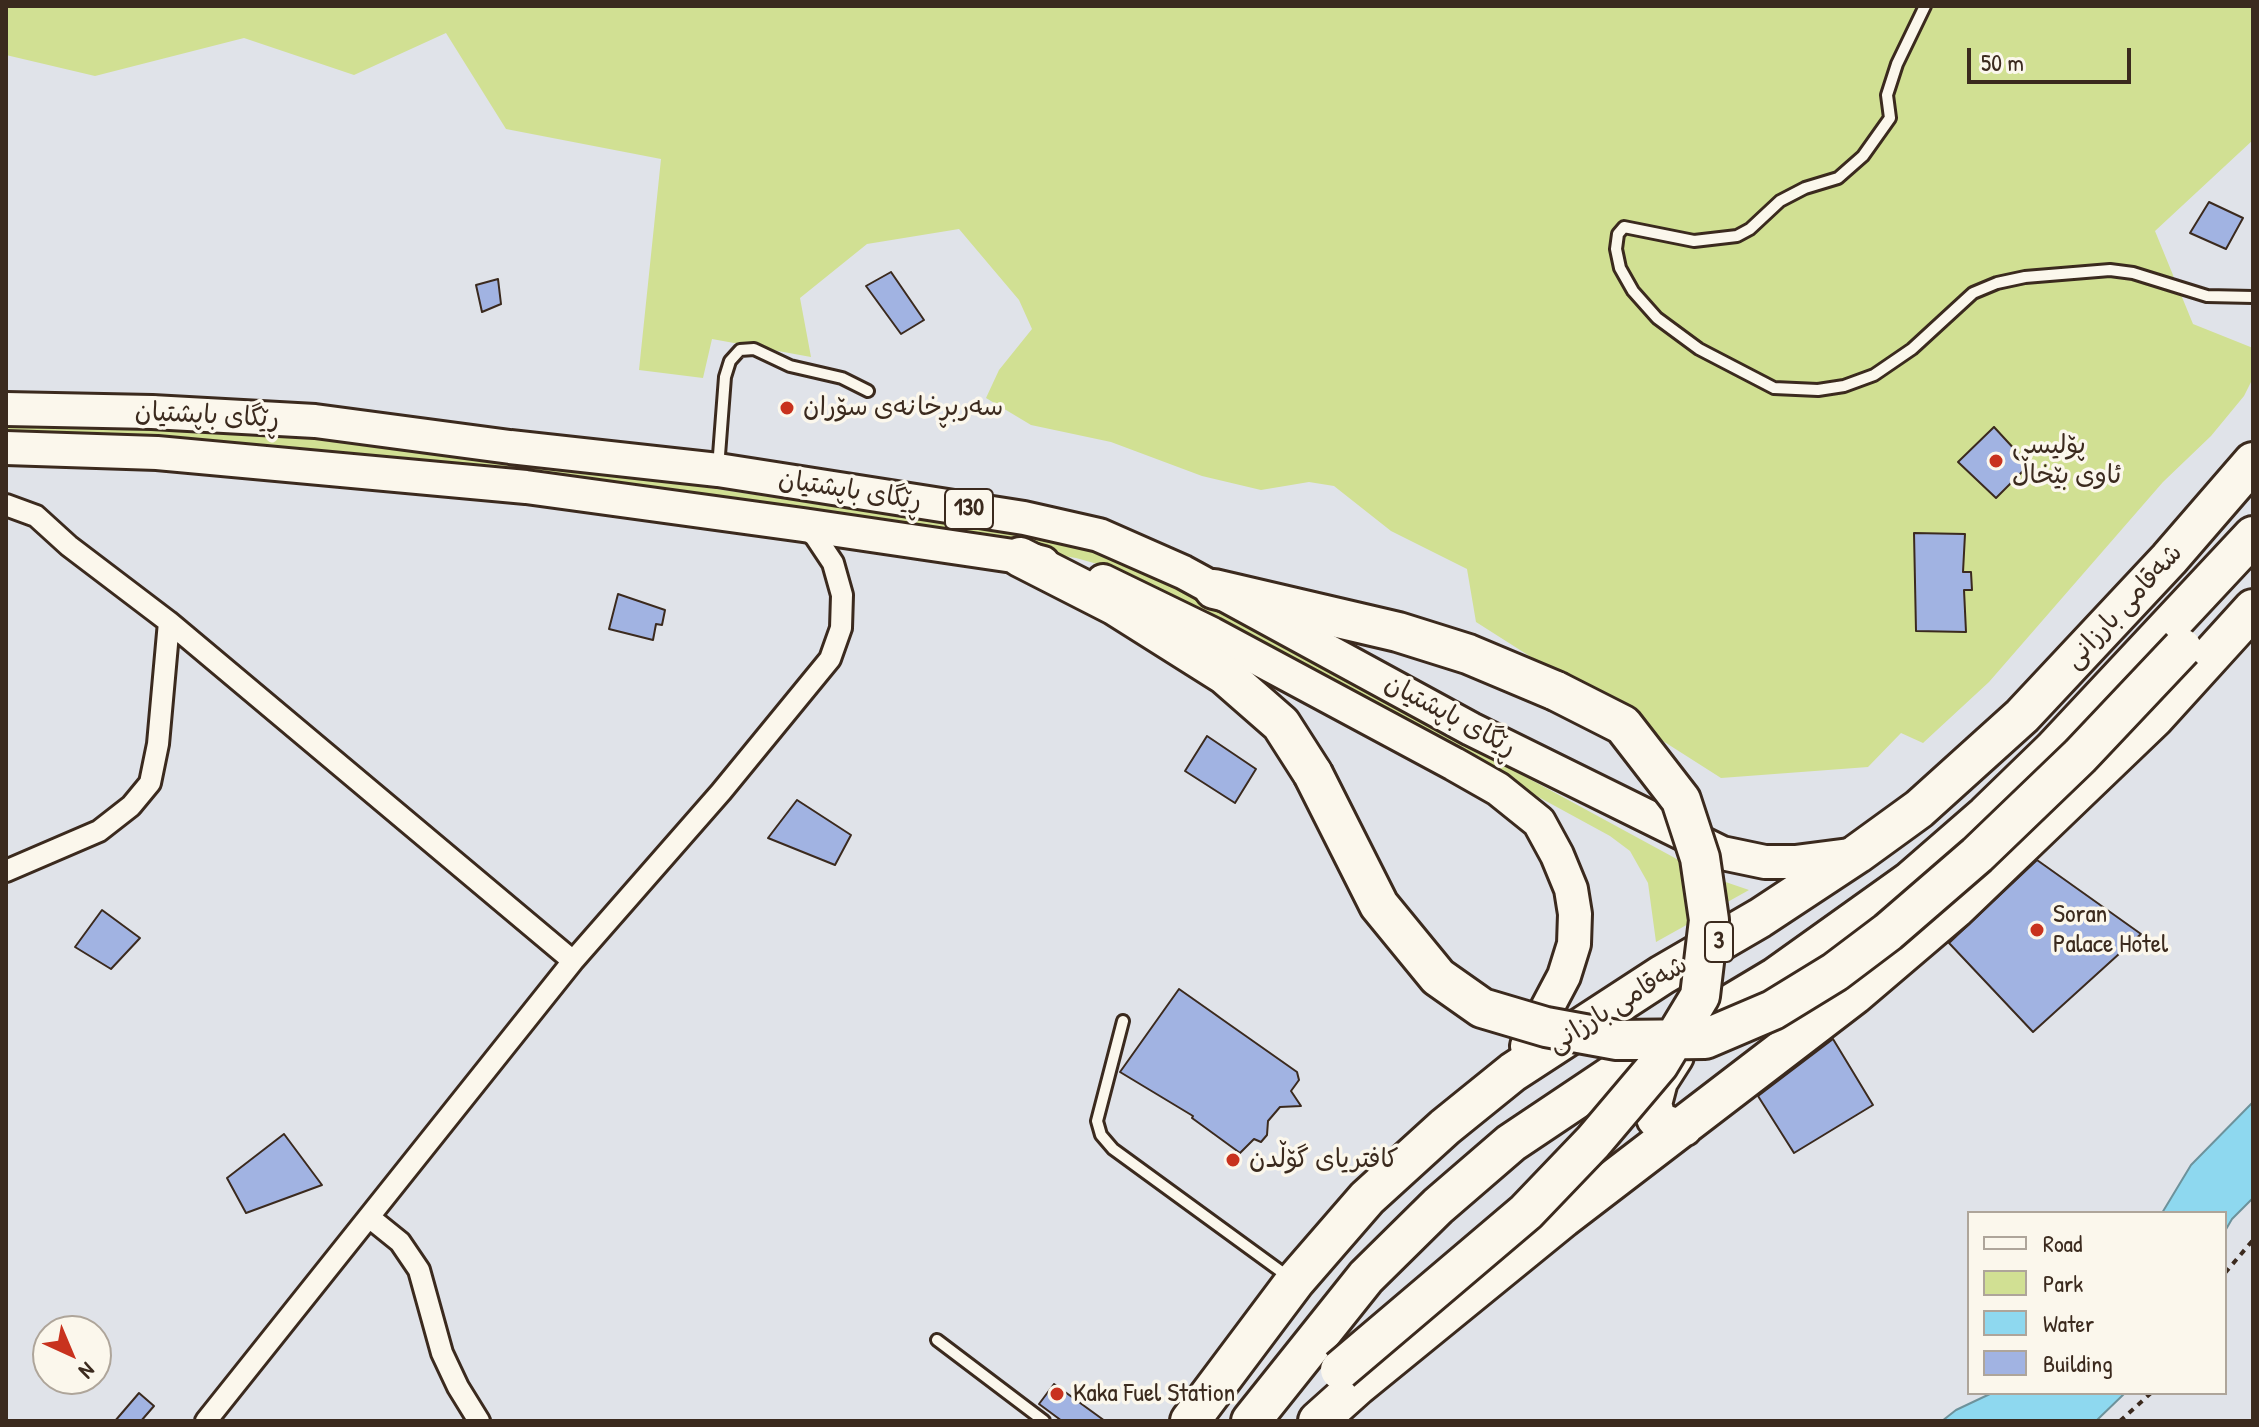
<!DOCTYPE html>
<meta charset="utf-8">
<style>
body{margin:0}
#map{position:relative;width:2259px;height:1427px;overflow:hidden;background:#e0e3e9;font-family:"Patrick Hand",sans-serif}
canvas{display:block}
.frame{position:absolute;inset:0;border:8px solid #3b2a1e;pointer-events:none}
.legend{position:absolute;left:1967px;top:1211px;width:260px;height:184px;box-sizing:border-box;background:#fbf7ec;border:2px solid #aea59a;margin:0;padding:10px 14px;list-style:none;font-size:24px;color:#3b2a1e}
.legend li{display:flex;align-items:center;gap:16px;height:40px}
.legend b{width:40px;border:2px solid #aea59a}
.north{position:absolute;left:32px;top:1315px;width:80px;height:80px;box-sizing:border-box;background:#fbf7ec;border:2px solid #aea59a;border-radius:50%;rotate:136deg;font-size:22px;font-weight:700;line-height:32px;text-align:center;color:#3b2a1e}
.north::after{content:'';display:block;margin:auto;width:28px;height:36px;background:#c8321e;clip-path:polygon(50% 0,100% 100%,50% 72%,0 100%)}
.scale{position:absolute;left:1967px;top:48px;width:164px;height:36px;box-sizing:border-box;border:4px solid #3b2a1e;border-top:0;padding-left:10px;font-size:24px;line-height:28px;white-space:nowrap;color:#3b2a1e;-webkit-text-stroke:6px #fbf7ec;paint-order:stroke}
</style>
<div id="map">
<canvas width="2259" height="1427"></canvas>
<div class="frame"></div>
<ul class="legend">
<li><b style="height:10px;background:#fbf7ec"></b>Road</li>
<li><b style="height:22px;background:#d1e093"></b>Park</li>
<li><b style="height:22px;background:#8ed8ef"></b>Water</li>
<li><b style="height:22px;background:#a1b3e2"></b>Building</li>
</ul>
<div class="north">N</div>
<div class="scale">50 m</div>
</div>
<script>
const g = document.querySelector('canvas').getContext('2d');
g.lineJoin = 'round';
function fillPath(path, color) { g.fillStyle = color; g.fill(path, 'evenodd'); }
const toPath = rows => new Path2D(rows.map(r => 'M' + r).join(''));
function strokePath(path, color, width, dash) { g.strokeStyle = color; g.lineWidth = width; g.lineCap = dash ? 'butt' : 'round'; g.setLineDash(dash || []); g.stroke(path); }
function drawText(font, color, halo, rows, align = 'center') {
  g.font = font + ' "Patrick Hand","Playpen Sans Arabic",sans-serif'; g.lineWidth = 7; g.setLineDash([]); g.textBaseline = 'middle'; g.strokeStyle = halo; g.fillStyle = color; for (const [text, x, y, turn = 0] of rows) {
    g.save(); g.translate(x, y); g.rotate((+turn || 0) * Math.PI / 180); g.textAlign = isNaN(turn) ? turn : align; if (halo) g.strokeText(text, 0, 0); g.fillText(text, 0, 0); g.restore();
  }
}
const green = toPath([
 [6,6,2253,6,2253,140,2155,231,2193,324,2253,348,2253,378,2244,396,2211,436,2163,482,1989,682,1923,743,1901,733,1868,767,1721,778,1476,622,1467,569,1391,531,1334,486,1309,482,1261,490,1202,476,1111,442,1031,425,986,398,999,370,1032,329,1019,300,959,229,867,244,800,298,811,357,712,339,703,378,639,370,661,159,506,129,446,33,354,75,244,38,95,76,6,55],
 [6,423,232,430,607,470,690,485,1023,535,1074,545,1114,558,1171,584,1708,876,1749,890,1656,942,1648,883,1630,851,1610,836,1181,602,1115,569,1076,558,903,529,537,476,375,455,175,438,6,439]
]);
const water = toPath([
 [2253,1102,2253,1198,2232,1219,2225,1231,2225,1213,2162,1213,2191,1165,2253,1102],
 [1992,1393,2125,1393,2096,1421,1942,1421,1956,1410,1992,1393]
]);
const building = toPath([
 [2209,202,2243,218,2226,249,2190,233,2209,202],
 [891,272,924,320,901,334,866,286,891,272],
 [498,279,501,304,482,312,476,285,498,279],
 [1994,427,2029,465,1996,498,1958,462,1994,427],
 [1914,533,1965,534,1963,572,1971,572,1972,590,1964,590,1966,632,1916,631,1914,533],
 [618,594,665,610,662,625,656,624,653,640,609,629,618,594],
 [1207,736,1256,769,1235,803,1185,771,1207,736],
 [797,800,851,835,835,865,768,838,797,800],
 [2037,860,2141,934,2033,1032,1949,943,2037,860],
 [102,910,140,938,111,969,75,947,102,910],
 [1179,989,1297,1072,1299,1080,1291,1091,1301,1106,1280,1107,1268,1121,1267,1135,1261,1142,1254,1139,1240,1153,1192,1118,1193,1116,1120,1072,1179,989],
 [1833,1039,1873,1105,1794,1153,1758,1096,1833,1039],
 [284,1134,322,1185,246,1213,227,1178,284,1134],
 [1054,1384,1105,1421,1062,1421,1039,1404,1054,1384],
 [139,1393,154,1406,141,1421,115,1421,139,1393]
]);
const path = toPath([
 [2225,1273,2253,1240],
 [2120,1421,2151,1393]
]);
const lane = toPath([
 [1925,6,1897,64,1887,95,1890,118,1863,156,1838,178,1805,188,1780,201,1750,229,1737,236,1694,241,1624,227,1618,234,1616,249,1620,268,1633,291,1657,318,1699,349,1774,388,1818,390,1844,386,1874,375,1912,349,1973,293,1997,283,2025,277,2110,270,2133,273,2207,296,2253,297],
 [718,468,725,377,730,361,740,350,754,349,790,366,842,378,868,391],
 [1123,1021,1097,1121,1101,1135,1113,1149,1290,1278],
 [937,1340,1044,1421]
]);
const street = toPath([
 [6,505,36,516,69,546,169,622,573,961],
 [6,871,99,831,131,806,150,783,158,744,169,622],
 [369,1217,400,1242,419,1270,442,1353,458,1387,479,1421],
 [206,1421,573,961,721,792,830,659,841,628,842,595,833,563,815,536,804,526]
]);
const primary = toPath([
 [6,409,152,412,315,421,510,447,718,470,1024,518,1099,535,1183,572,1471,729,1722,853,1765,862,1795,862,1857,854],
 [6,448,157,453,526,487,803,525,1020,557,1043,563],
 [1103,581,1212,634,1454,764,1498,789,1539,822,1557,855,1571,889,1575,914,1574,944,1564,976,1527,1046]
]);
const highway = toPath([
 [1020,557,1114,605,1225,675,1281,724,1313,774],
 [1214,589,1398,632,1468,654,1556,691],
 [1674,1056,1658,1081,1652,1104,1656,1118,1661,1123,1675,1128,1683,1127],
 [1190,1421,1295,1281,1367,1198,1445,1127,1513,1072,1662,975,1760,918,1857,854,1919,809,2022,716,2169,559,2253,462],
 [1251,1421,1366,1277,1438,1206,1511,1143,1617,1072,1776,977,1909,882,1986,815,2053,750,2253,536],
 [1318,1421,1357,1386,1563,1218,1854,995,1956,908,2154,718,2253,609]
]);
const highwayBridge = toPath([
 [1313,774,1379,905,1438,977,1482,1008,1546,1027,1617,1040,1705,1039,1773,1010,1835,972,1888,932,1977,855,2080,756,2182,648],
 [1340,1370,1526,1212,1593,1142,1659,1064,1700,996,1709,920,1700,858,1681,800,1623,725,1556,691]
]);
const markers = [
 [787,408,8,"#c8321e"],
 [1996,461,8,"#c8321e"],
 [2037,930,8,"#c8321e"],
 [1233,1160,8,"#c8321e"],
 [1057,1394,8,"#c8321e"]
];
const shields = [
 [969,509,48],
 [1719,942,28]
];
const shieldNames = [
 ["130",969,509],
 ["3",1719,942]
];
const poiNames = [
 ["سەربڕخانەی سۆران",803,408],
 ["پۆلیسی",2012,446],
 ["ئاوی بێخاڵ",2012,476],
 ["Soran",2053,915],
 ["Palace Hotel",2053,945],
 ["کافتریای گۆڵدن",1249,1160],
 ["Kaka Fuel Station",1073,1394]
];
const streetNames = [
 ["ڕێگای باپشتیان",207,416,3],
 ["ڕێگای باپشتیان",850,491,9],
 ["شەقامی بارزانی",2124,607,-47],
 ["ڕێگای باپشتیان",1450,716,28],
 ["شەقامی بارزانی",1618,1005,-32]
];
fillPath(green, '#d1e093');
fillPath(water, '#8ed8ef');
strokePath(water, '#6d929b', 2);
fillPath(building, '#a1b3e2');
strokePath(building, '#3b2a1e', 2);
strokePath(lane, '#3b2a1e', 16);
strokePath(street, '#3b2a1e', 26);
strokePath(primary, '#3b2a1e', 38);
strokePath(highway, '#3b2a1e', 44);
strokePath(path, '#3b2a1e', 4, [6, 6]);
strokePath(lane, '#fbf7ec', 10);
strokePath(street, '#fbf7ec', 20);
strokePath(primary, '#fbf7ec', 32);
strokePath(highway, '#fbf7ec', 38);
strokePath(highwayBridge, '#3b2a1e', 44, []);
strokePath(highwayBridge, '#fbf7ec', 38);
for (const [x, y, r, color] of markers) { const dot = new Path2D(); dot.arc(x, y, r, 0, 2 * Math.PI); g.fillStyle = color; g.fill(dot); strokePath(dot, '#fbf7ec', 3); }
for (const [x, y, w] of shields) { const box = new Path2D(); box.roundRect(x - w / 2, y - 20, w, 40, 6); g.fillStyle = '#fbf7ec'; g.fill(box); strokePath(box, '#3b2a1e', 2); }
drawText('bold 24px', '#3b2a1e', null, shieldNames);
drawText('26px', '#3b2a1e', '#fbf7ec', poiNames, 'left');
drawText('26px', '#3b2a1e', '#fbf7ec', streetNames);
</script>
